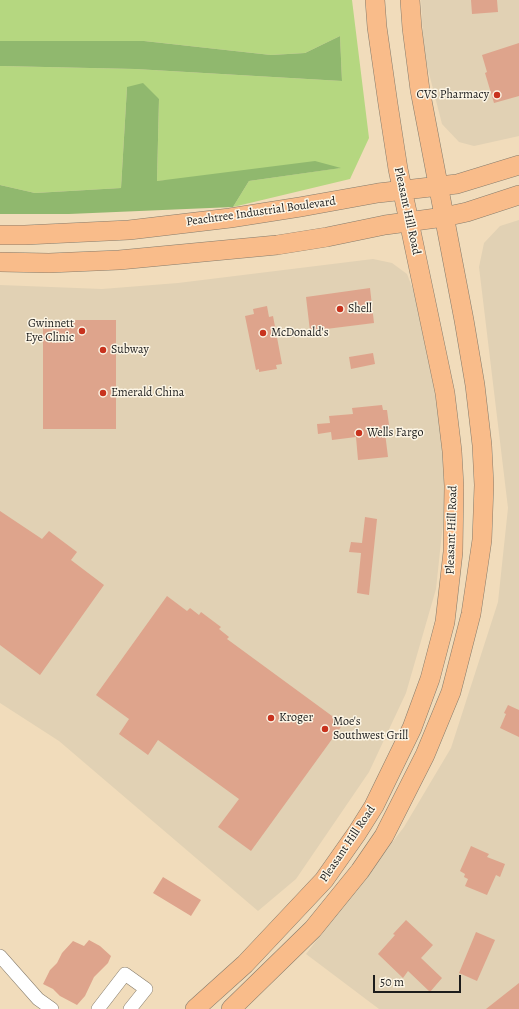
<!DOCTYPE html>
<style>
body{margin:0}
#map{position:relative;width:519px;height:1009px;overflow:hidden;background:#f1dcbb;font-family:Alegreya,serif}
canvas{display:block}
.scale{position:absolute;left:373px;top:975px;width:88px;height:18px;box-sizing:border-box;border:2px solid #1c1c1c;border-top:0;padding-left:5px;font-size:12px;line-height:14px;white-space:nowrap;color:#1c1c1c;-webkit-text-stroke:3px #fcf5e5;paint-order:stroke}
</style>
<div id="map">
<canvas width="519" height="1009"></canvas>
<div class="scale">50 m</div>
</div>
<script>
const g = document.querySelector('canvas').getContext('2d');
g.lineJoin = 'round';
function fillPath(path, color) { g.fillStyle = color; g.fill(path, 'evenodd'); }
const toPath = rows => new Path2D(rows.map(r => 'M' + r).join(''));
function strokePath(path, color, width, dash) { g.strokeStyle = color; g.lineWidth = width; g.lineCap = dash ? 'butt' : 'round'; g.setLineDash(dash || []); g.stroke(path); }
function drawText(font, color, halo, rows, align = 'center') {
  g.font = font + ' Alegreya,serif'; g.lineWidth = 3; g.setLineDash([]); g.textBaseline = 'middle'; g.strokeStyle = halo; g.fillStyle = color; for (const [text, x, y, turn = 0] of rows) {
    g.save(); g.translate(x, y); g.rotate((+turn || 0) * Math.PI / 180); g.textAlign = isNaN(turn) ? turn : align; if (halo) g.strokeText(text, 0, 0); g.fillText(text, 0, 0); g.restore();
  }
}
const built = toPath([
 [421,0,519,0,519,136,474,146,459,142,442,124,424,54],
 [519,220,519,1009,379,1009,306,954,404,827,451,748,498,602,508,508,479,267,484,243,500,226],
 [373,259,392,263,407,274,414,292,442,428,445,504,436,589,406,693,369,772,296,879,258,911,59,741,0,703,0,285,102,289,178,283]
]);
const green = toPath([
 [0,0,352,0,369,138,350,179,233,207,249,181,340,168,157,181,159,99,127,87,121,188,35,193,0,185,0,66,135,69,342,81,340,36,305,53,271,55,144,41,0,41]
]);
const forest = toPath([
 [340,36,342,81,135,69,0,66,0,41,144,41,271,55,305,53],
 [143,83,159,99,157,181,315,161,341,168,249,181,233,207,69,214,0,214,0,185,35,193,121,188,127,87]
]);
const building = toPath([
 [471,0,497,0,498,12,472,14],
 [519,43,519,96,494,103,485,73,487,72,482,55],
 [370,288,374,323,310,331,306,297],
 [267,306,269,317,273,316,282,364,276,365,277,369,259,372,259,369,256,370,245,316,254,314,253,309],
 [43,320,116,320,116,429,43,429],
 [373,353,375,364,351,369,349,357],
 [382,405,383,410,387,410,390,432,385,433,388,457,358,460,356,437,332,440,331,432,318,434,317,424,330,423,329,416,353,414,352,408],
 [0,511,42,539,49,531,77,552,71,560,104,585,40,675,0,645],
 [365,517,377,519,369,595,357,593,361,553,349,552,351,542,362,543],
 [167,596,187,611,190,608,199,615,201,612,221,627,219,629,229,637,227,639,343,724,251,851,218,827,239,799,158,740,148,755,119,734,129,719,96,695],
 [508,705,519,710,519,737,500,728,506,714,504,713],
 [471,846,489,854,487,857,505,864,500,877,496,875,487,895,465,886,468,879,464,877,465,874,460,871],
 [163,877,201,900,191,916,153,893],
 [406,920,433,945,421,958,442,978,430,992,408,971,403,978,378,954,395,935,393,934],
 [476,932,495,940,477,981,459,973],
 [89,940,100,946,111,956,108,963,94,977,85,996,77,1005,60,996,53,989,43,984,50,970,57,963,62,953,73,941,84,946],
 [519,983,519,1009,486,1009]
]);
const minor = toPath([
 [0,956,38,999,52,1009],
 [98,1009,125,974,146,989,130,1009]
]);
const highway = toPath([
 [0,235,25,235,129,230,230,218,300,207,378,193,457,184,519,165],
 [0,262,49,263,119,260,277,245,327,237,385,225,444,217,467,212,519,195],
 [195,1009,245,964,324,880,357,833,374,806,412,728,430,679,445,622,453,552,454,486,452,451,445,393,398,169,388,104,377,27,375,0],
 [231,1009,313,929,360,871,384,836,425,755,451,692,471,614,482,540,484,485,482,445,475,385,464,320,420,90,412,28,410,0]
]);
const markers = [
 [497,95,4,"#c8321e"],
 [340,309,4,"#c8321e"],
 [82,331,4,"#c8321e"],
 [263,333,4,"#c8321e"],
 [103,350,4,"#c8321e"],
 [103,393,4,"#c8321e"],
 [359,433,4,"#c8321e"],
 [271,718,4,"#c8321e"],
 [325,729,4,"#c8321e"]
];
const poiNames = [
 ["CVS Pharmacy",489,95,"right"],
 ["Shell",348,309],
 ["Gwinnett",74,324,"right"],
 ["Eye Clinic",74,338,"right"],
 ["McDonald's",271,333],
 ["Subway",111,350],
 ["Emerald China",111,393],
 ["Wells Fargo",367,433],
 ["Kroger",279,718],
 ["Moe's",333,722],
 ["Southwest Grill",333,736]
];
const streetNames = [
 ["Pleasant Hill Road",407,211,78],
 ["Peachtree Industrial Boulevard",261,212,-8],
 ["Pleasant Hill Road",452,530,-88],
 ["Pleasant Hill Road",348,844,-56]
];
fillPath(built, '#e1d1b4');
fillPath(green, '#b5d780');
fillPath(forest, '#90b86e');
fillPath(building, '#dea48c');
strokePath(minor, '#867c6c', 14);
strokePath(highway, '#867c6c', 20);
strokePath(minor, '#fff', 13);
strokePath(highway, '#f9bc8a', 19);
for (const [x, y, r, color] of markers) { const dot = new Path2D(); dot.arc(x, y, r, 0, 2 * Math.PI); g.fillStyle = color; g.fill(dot); strokePath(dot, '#fcf5e5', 1.5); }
drawText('12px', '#1c1c1c', '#fcf5e5', poiNames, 'left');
drawText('12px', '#1c1c1c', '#fcf5e5', streetNames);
</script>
